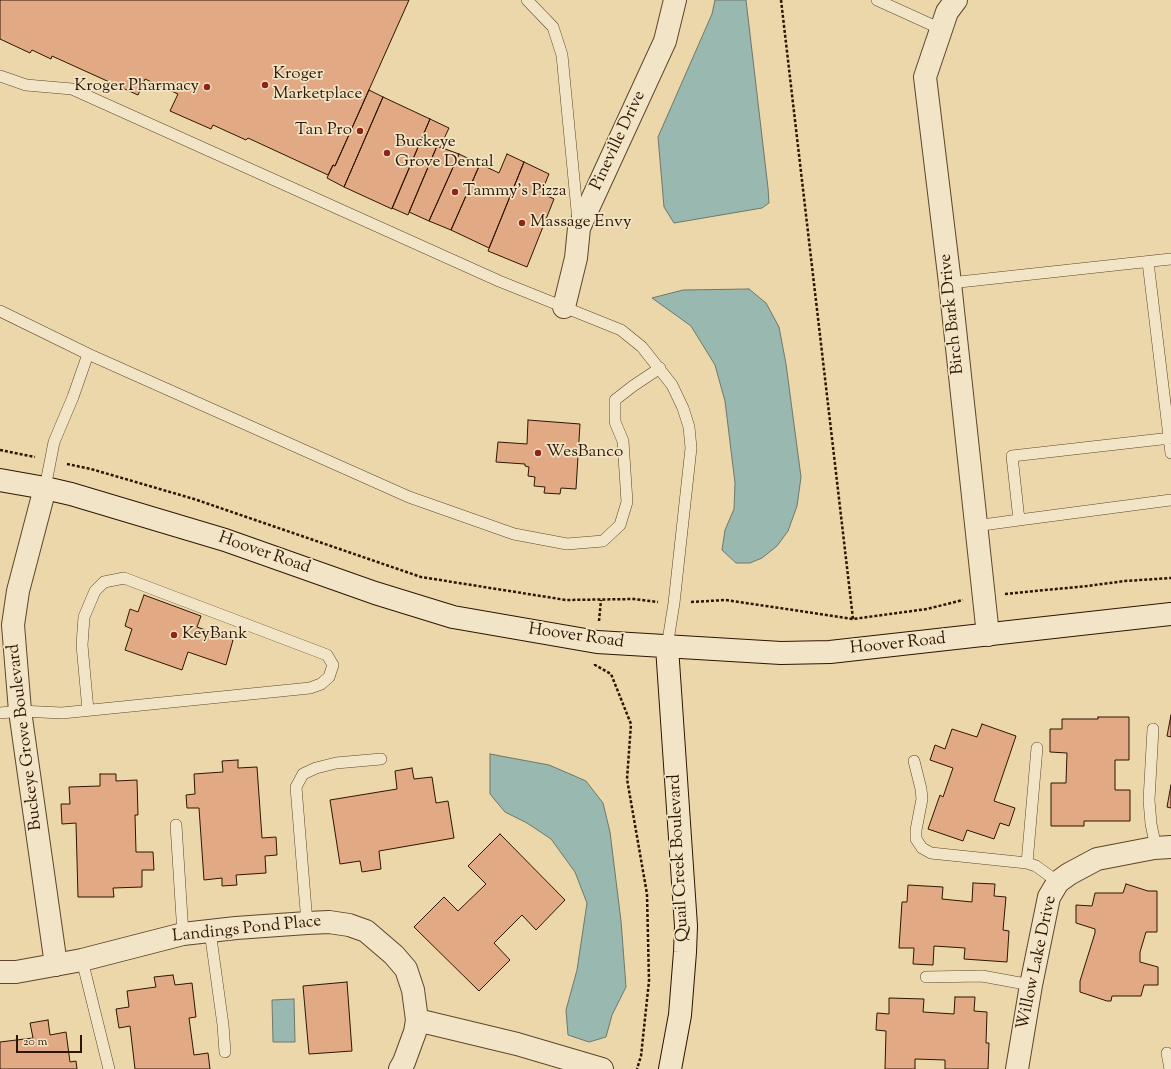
<!DOCTYPE html>
<style>
body{margin:0}
#map{position:relative;width:1171px;height:1069px;overflow:hidden;background:#ebd7a9;font-family:"Sorts Mill Goudy",serif}
canvas{display:block}
.scale{position:absolute;left:16px;top:1035px;width:66px;height:18px;box-sizing:border-box;border:2px solid #2e1502;border-top:0;padding-left:5px;font-size:12px;line-height:14px;white-space:nowrap;color:#2e1502;-webkit-text-stroke:3px #f2e5c7;paint-order:stroke}
</style>
<div id="map">
<canvas width="1171" height="1069"></canvas>
<div class="scale">20 m</div>
</div>
<script>
const g = document.querySelector('canvas').getContext('2d');
g.lineJoin = 'round';
function fillPath(path, color) { g.fillStyle = color; g.fill(path, 'evenodd'); }
const toPath = rows => new Path2D(rows.map(r => 'M' + r).join(''));
function strokePath(path, color, width, dash) { g.strokeStyle = color; g.lineWidth = width; g.lineCap = dash ? 'butt' : 'round'; g.setLineDash(dash || []); g.stroke(path); }
function drawText(font, color, halo, rows, align = 'center') {
  g.font = font + ' "Sorts Mill Goudy",serif'; g.lineWidth = 3.5; g.setLineDash([]); g.textBaseline = 'middle'; g.strokeStyle = halo; g.fillStyle = color; for (const [text, x, y, turn = 0] of rows) {
    g.save(); g.translate(x, y); g.rotate((+turn || 0) * Math.PI / 180); g.textAlign = isNaN(turn) ? turn : align; if (halo) g.strokeText(text, 0, 0); g.fillText(text, 0, 0); g.restore();
  }
}
const water = toPath([
 [715,0,746,0,768,188,769,203,762,208,674,223,664,207,658,137,712,14,715,0],
 [749,289,766,303,779,327,786,364,801,477,797,506,788,531,777,546,762,558,750,563,736,563,722,550,725,530,734,509,735,483,725,401,715,365,691,326,652,298,683,290,749,289],
 [490,754,549,765,570,774,586,781,603,803,610,832,621,921,626,987,612,1015,606,1037,589,1042,568,1035,566,1010,577,970,587,903,575,872,551,839,527,823,505,812,490,794,490,754],
 [294,999,295,1042,273,1042,272,1000,294,999]
]);
const building = toPath([
 [0,0,409,0,335,166,333,165,328,175,248,138,246,140,213,125,211,129,170,111,178,94,145,79,138,95,52,56,51,59,32,50,30,53,0,39,0,0],
 [369,90,383,97,344,187,327,178,333,165,335,166,369,90],
 [383,97,430,119,392,209,344,187,383,97],
 [430,119,449,128,440,147,437,146,408,215,392,208,430,119],
 [437,146,459,154,429,221,409,212,437,146],
 [459,154,480,164,451,230,429,221,459,154],
 [507,154,524,162,489,248,451,230,480,164,499,173,507,154],
 [524,162,549,174,541,193,554,199,527,267,488,251,524,162],
 [528,420,580,424,576,489,561,488,560,494,544,493,545,487,534,486,535,477,528,476,529,467,525,466,525,464,496,462,498,442,527,444,528,420],
 [144,595,201,616,197,627,233,640,226,665,188,652,182,670,125,650,132,629,125,626,130,609,138,612,144,595],
 [1171,715,1171,737,1167,736,1171,715],
 [1098,717,1129,717,1129,760,1115,760,1115,790,1130,790,1130,821,1084,821,1084,826,1051,826,1051,783,1066,783,1067,753,1050,752,1050,729,1062,729,1062,719,1098,719,1098,717],
 [982,724,1016,736,994,801,1015,808,1009,826,1000,823,994,839,967,830,963,841,928,829,940,795,943,797,953,768,930,760,935,745,945,749,952,729,977,737,982,724],
 [238,760,238,768,257,767,262,838,276,837,277,855,265,856,266,873,236,875,237,885,222,886,222,878,204,880,199,808,187,808,186,795,195,794,194,774,223,772,222,761,238,760],
 [412,768,414,779,432,777,436,803,448,801,454,838,379,851,381,869,362,872,360,861,340,864,330,800,397,789,395,771,412,768],
 [100,774,116,774,116,781,137,780,138,815,135,815,136,852,153,852,154,870,142,870,142,887,113,888,114,897,78,897,76,823,62,824,61,804,70,804,69,787,100,786,100,774],
 [1171,785,1171,808,1167,807,1171,785],
 [500,834,565,900,536,930,522,915,494,943,510,960,479,991,414,927,444,897,458,911,486,884,468,866,500,834],
 [973,883,995,884,994,896,1006,897,1003,930,1009,931,1007,962,964,959,965,948,934,946,933,965,913,964,914,948,899,948,902,902,907,902,908,885,943,887,942,899,972,902,973,883],
 [1126,884,1148,891,1157,891,1157,932,1146,932,1140,952,1140,962,1158,967,1158,985,1144,985,1141,996,1112,996,1111,1001,1107,1001,1080,992,1080,981,1095,933,1095,929,1076,923,1076,905,1092,906,1095,893,1123,893,1126,884],
 [173,975,175,985,192,983,196,1017,189,1018,194,1055,208,1053,210,1069,135,1069,130,1026,119,1028,116,1009,129,1007,127,991,156,987,154,977,173,975],
 [347,982,352,1051,309,1054,303,986,347,982],
 [955,997,975,997,974,1011,987,1012,986,1043,989,1043,988,1069,945,1069,945,1060,915,1059,915,1069,885,1069,886,1031,876,1030,877,1013,889,1014,889,998,924,999,923,1012,954,1014,955,997],
 [48,1020,50,1035,66,1032,70,1062,76,1061,77,1069,0,1069,0,1042,33,1038,30,1023,48,1020]
]);
const path = toPath([
 [781,0,853,619],
 [0,450,35,457],
 [67,464,91,469,194,499,421,577,566,600,634,599,658,602],
 [1005,594,1087,586,1125,581,1171,578],
 [691,602,726,600,853,619,927,609,963,600],
 [599,621,601,600],
 [595,664,595,665,611,674,631,724,627,779,647,894,649,981,641,1056,637,1069]
]);
const lane = toPath([
 [527,0,553,27,562,55,578,221],
 [877,0,941,29],
 [0,76,26,85,72,89,499,281,621,330,642,347,672,385,683,408,689,427,691,448,674,603,667,647],
 [1148,262,1171,453],
 [950,283,1171,259],
 [0,311,88,354,409,497,514,534,567,544,603,541,620,525,627,502,623,441,615,422,615,400,633,386,660,368],
 [45,488,54,442,73,397,88,354],
 [1019,520,1171,500],
 [975,526,1019,520,1012,456,1171,438],
 [0,713,20,711,62,713,310,688,321,684,329,677,333,665,327,655,124,578,104,582,95,591,84,617,82,645,88,710],
 [1153,729,1149,800,1151,824,1156,848],
 [914,761,921,789,922,799,916,830,916,839,922,848,931,853,1027,863,1036,866,1058,882],
 [176,825,183,934],
 [1027,863,1037,748],
 [307,923,296,787,303,774,316,768,336,763,381,759],
 [210,931,223,1025,225,1052],
 [82,960,109,1069],
 [926,977,982,976,1031,985],
 [1167,1053,1170,1069]
]);
const street = toPath([
 [956,0,947,12,925,77,950,283,988,635],
 [564,307,576,258,579,228,665,41,675,0],
 [45,488,18,591,13,625,20,711,56,965],
 [0,972,16,972,82,960,183,934,236,928,307,923,329,922,349,925,366,931,394,955,406,969,413,990,417,1020,517,1044,602,1069],
 [400,1069,404,1062,415,1032,417,1020],
 [1017,1069,1031,985,1049,897,1058,882,1069,874,1097,859,1154,848,1171,847]
]);
const secondary = toPath([
 [0,480,45,488,71,494,225,540,375,593,453,617,597,642,781,653,830,652,1171,614],
 [667,647,686,926,685,952,680,1015,670,1069]
]);
const markers = [
 [265,85,4,"#8f2418"],
 [207,87,4,"#8f2418"],
 [360,131,4,"#8f2418"],
 [387,153,4,"#8f2418"],
 [455,192,4,"#8f2418"],
 [522,223,4,"#8f2418"],
 [538,453,4,"#8f2418"],
 [174,635,4,"#8f2418"]
];
const poiNames = [
 ["Kroger",273,75],
 ["Marketplace",273,95],
 ["Kroger Pharmacy",199,87,"right"],
 ["Tan Pro",352,131,"right"],
 ["Buckeye",395,143],
 ["Grove Dental",395,163],
 ["Tammy's Pizza",463,192],
 ["Massage Envy",530,223],
 ["WesBanco",546,453],
 ["KeyBank",182,635]
];
const streetNames = [
 ["Pineville Drive",619,141,-65],
 ["Birch Bark Drive",953,314,-96],
 ["Hoover Road",264,554,19],
 ["Hoover Road",576,637,8],
 ["Hoover Road",898,645,-6],
 ["Buckeye Grove Boulevard",26,737,-97],
 ["Quail Creek Boulevard",680,858,-93],
 ["Landings Pond Place",247,930,-6],
 ["Willow Lake Drive",1038,963,-78]
];
fillPath(water, '#99b8af');
strokePath(water, '#6e776a', 1);
fillPath(building, '#e2aa84');
strokePath(building, '#2e1502', 1);
strokePath(lane, '#5d462c', 12);
strokePath(street, '#5d462c', 24);
strokePath(secondary, '#2e1502', 24);
strokePath(path, '#2e1502', 2.5, [3, 2]);
strokePath(lane, '#f2e5c7', 11);
strokePath(street, '#f2e5c7', 22);
strokePath(secondary, '#f2e5c7', 22);
for (const [x, y, r, color] of markers) { const dot = new Path2D(); dot.arc(x, y, r, 0, 2 * Math.PI); g.fillStyle = color; g.fill(dot); strokePath(dot, '#f2e5c7', 1.5); }
drawText('17px', '#2e1502', '#f2e5c7', poiNames, 'left');
drawText('17px', '#2e1502', '#f2e5c7', streetNames);
</script>
